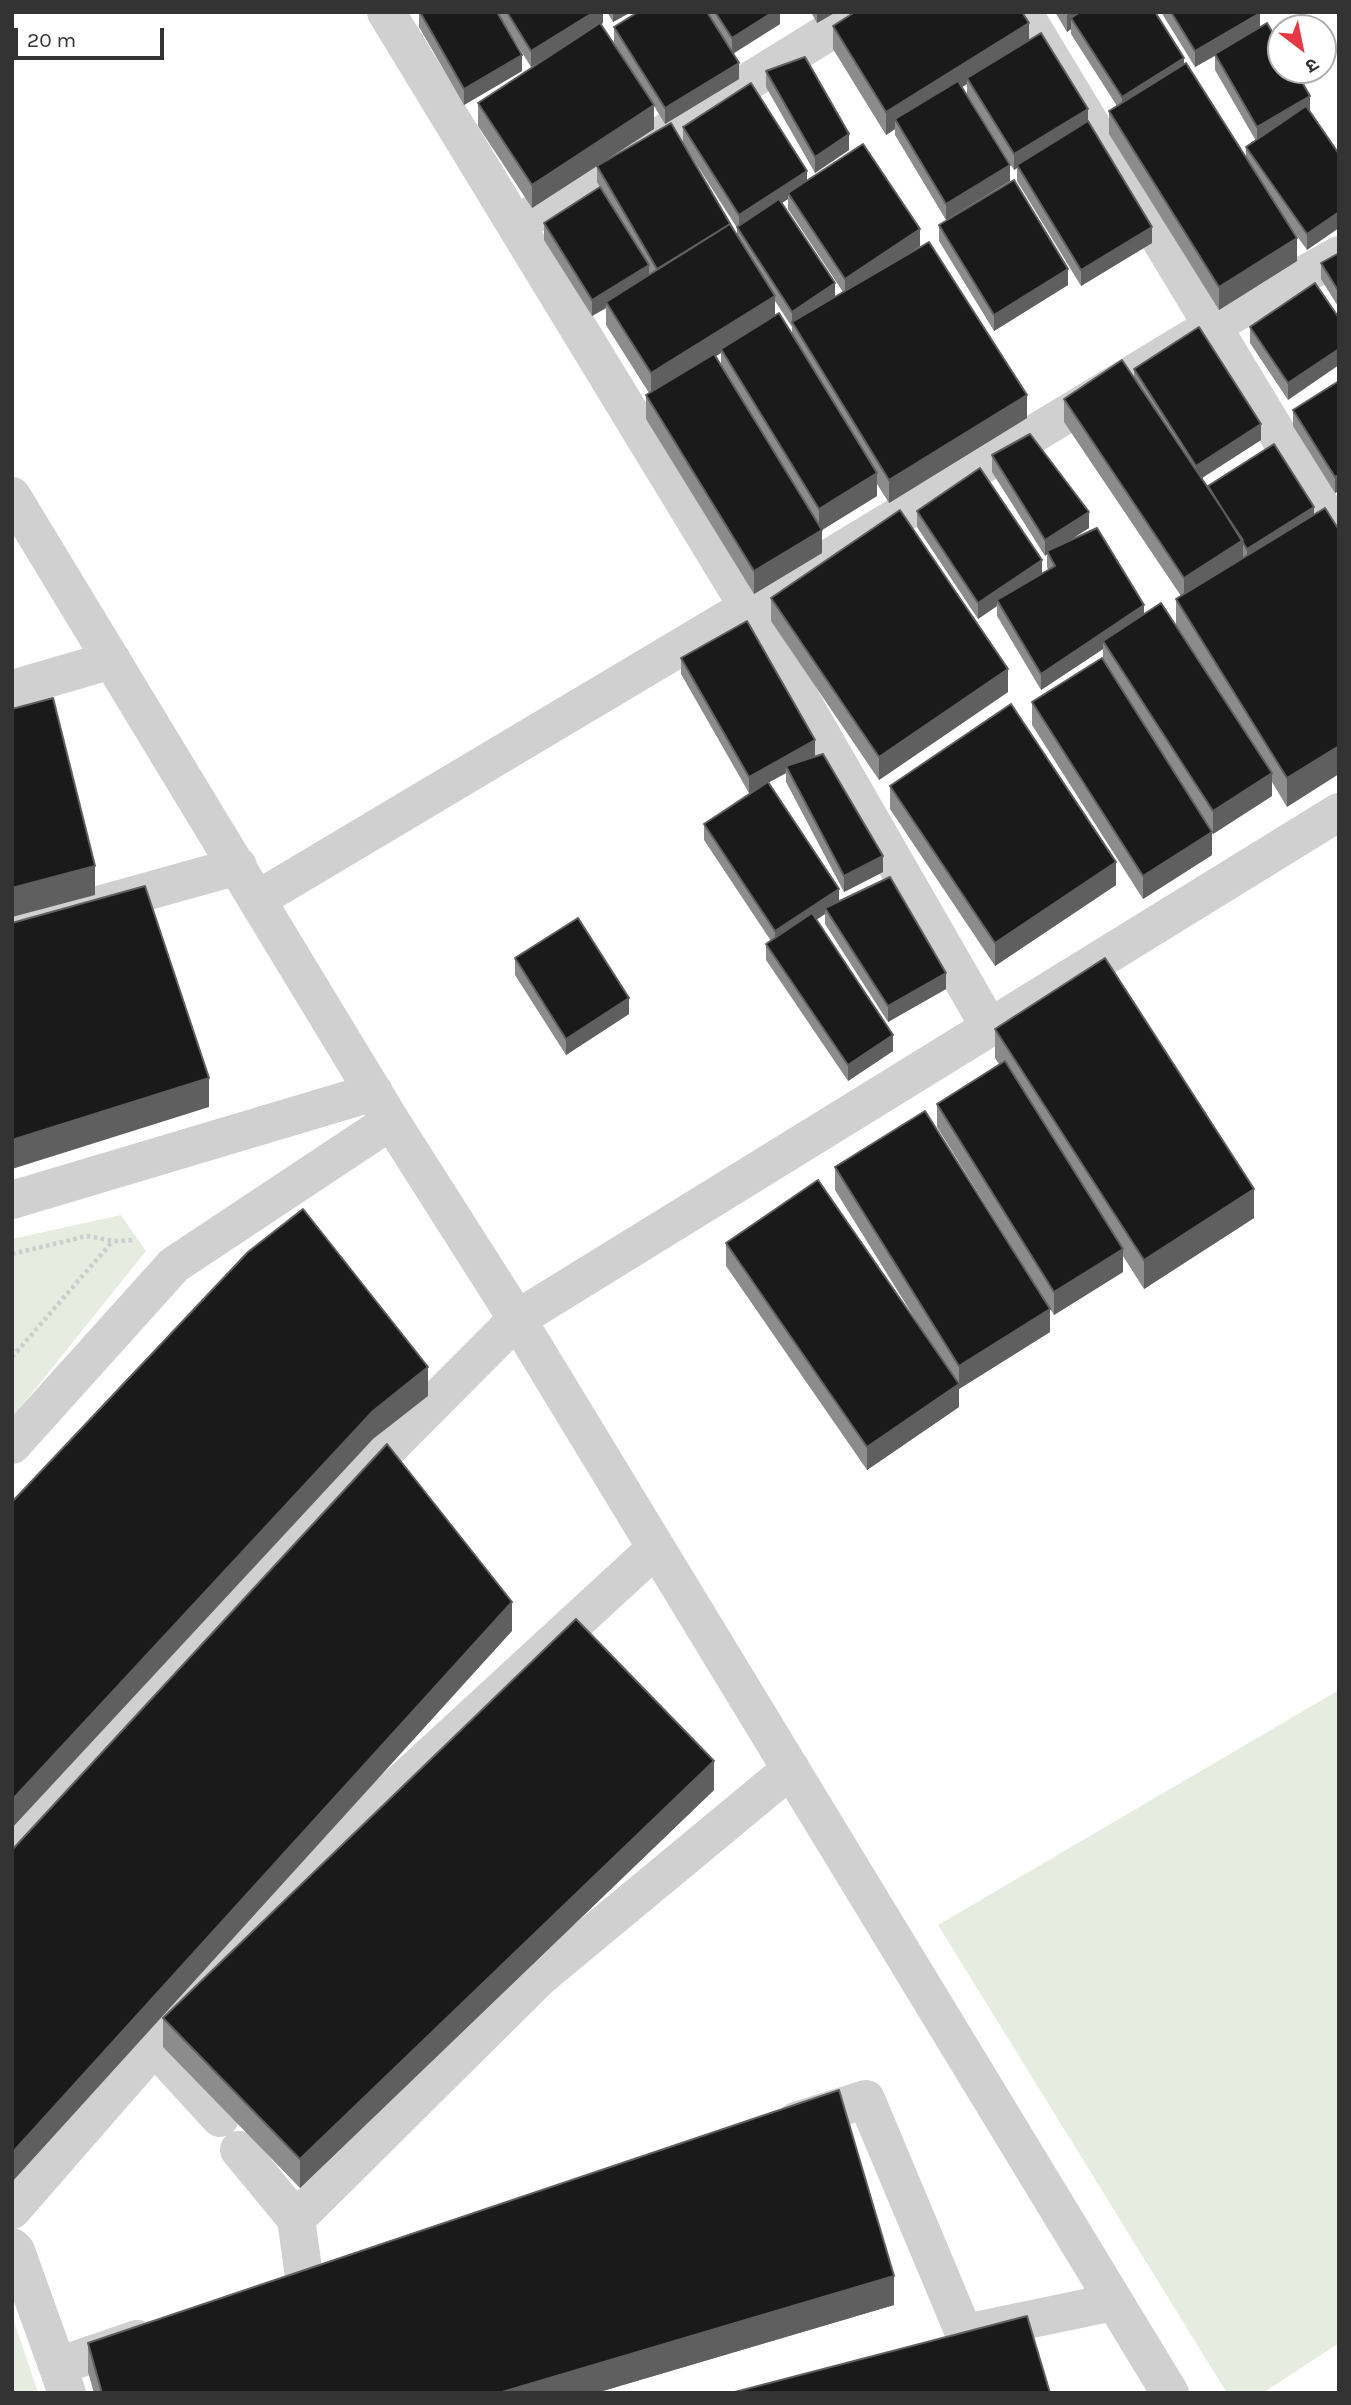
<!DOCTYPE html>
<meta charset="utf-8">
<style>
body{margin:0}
#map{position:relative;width:1351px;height:2405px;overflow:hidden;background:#fff;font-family:Karla,"Noto Sans Devanagari",sans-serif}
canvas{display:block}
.frame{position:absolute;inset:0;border:14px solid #333;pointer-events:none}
.north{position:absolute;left:1267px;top:14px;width:70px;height:70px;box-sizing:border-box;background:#fff;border:2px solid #adadad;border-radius:50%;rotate:148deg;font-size:19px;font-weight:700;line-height:28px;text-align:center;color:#333}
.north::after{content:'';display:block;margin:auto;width:24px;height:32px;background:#e63946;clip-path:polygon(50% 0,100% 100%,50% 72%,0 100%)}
.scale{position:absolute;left:14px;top:28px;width:150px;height:32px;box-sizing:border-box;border:4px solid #333;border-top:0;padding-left:9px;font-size:21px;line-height:24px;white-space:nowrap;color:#333;-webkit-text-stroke:5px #fff;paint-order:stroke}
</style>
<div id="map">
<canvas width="1351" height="2405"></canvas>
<div class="frame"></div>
<div class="north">उ</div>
<div class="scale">20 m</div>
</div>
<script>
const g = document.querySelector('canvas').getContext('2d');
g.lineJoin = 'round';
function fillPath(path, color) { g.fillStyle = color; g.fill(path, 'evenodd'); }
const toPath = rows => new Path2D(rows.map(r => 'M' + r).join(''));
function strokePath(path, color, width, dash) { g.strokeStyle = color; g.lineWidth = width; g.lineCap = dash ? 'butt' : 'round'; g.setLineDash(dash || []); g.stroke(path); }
const green = toPath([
 [121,1215,146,1251,12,1418,12,1239],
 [1339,1690,1339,2343,1263,2393,1227,2393,938,1925],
 [12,2315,38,2393,12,2393]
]);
const path = toPath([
 [12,1254,87,1236,114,1241,135,1240],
 [12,1357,113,1241]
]);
const minor = toPath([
 [1023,12,1339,536],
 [516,225,861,12],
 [12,496,391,1121,517,1319,1170,2393],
 [12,689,112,660],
 [258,899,748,607,386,12],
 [12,929,238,866],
 [990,1028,748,607,1212,326,1339,255],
 [12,1200,374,1092],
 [12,1445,174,1265,391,1121],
 [12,1853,255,1582,517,1319,1339,812],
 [154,2046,220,2118],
 [796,2121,866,2099,964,2333],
 [239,2150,296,2219],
 [12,2210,315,1862,656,1548],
 [12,2247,16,2251,67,2393],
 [305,2283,296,2219,539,1978,791,1769],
 [979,2330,1114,2302],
 [58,2366,137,2339]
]);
const wall = toPath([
 [419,12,522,71,464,105,419,27],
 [497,12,603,12,603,23,601,24,643,89,614,43,614,27,638,12,780,12,780,24,733,54,739,79,665,124,654,106,654,129,601,163,737,236,737,228,683,143,683,127,807,180,920,246,894,263,1027,418,889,503,877,484,877,496,822,530,822,553,754,594,646,419,646,395,649,393,606,325,606,308,592,316,544,240,544,223,601,189,597,182,597,166,532,208,478,126,478,103,556,52,531,67],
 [788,199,788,209,843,292,835,297,782,203],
 [775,301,792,327,792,334,775,316],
 [721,353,721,364,716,356],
 [607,12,631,12,613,22],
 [811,12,836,12,817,23],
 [1055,12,1155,12,1184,64,1246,158,1246,147,1256,141,1215,70,1215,56,1195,67,1161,12,1260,12,1260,27,1310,96,1307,250,1284,218,1297,261,1219,310,1109,134,1109,111,1117,106,1071,34,1071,29,1067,32],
 [833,26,1029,40,1088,121,1152,243,1081,286,1017,181,1017,168,1014,170,967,94,967,84,962,87,1010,181,946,220,895,135,895,129,886,135,833,49],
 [766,71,849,150,815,173,766,87],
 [939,225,1068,285,994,331,939,241],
 [1339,253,1339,308,1321,279,1321,263],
 [1315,283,1288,400,1250,343,1250,327],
 [1134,369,1261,440,1201,478,1208,488,1208,486,1314,507,1287,807,1272,782,1272,796,1213,834,1200,813,1212,855,1143,899,1032,725,1032,702,1103,660,1103,649,1041,690,997,616,997,606,978,619,917,527,917,511,1042,573,1048,570,1047,567,1047,554,1045,556,992,472,992,455,1089,528,1068,541,1144,614,1176,626,1176,599,1181,596,1064,422,1064,399,1134,378],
 [1339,381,1339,491,1335,493,1293,426,1293,410],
 [771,598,1008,692,879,780,771,621],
 [681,658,815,757,883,872,844,892,786,782,786,773,768,783,839,901,946,989,888,1022,825,924,825,914,816,920,893,1051,848,1081,766,960,766,944,771,941,704,840,704,824,749,793,681,674],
 [890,786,1116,885,995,966,890,809],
 [515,958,629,1014,566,1055,515,975],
 [995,1029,1254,1218,1144,1289,1123,1256,1123,1272,1054,1315,937,1127,937,1104,999,1064,995,1058],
 [835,1167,1050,1332,959,1389,959,1407,867,1470,726,1266,726,1243,925,1335,835,1190],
 [714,1790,300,2188,163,2047,163,2018],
 [894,2305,596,2393,94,2393,88,2372,88,2343]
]);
const shadedWall = toPath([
 [594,12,603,12,603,23,531,67,531,51],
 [613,12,631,12,613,22],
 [773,12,780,12,780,24,732,54,732,38],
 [817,12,836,12,817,23],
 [1072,12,1097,12,1071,18,1071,29,1067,32,1067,15],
 [1260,13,1260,29,1195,67,1195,51],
 [1029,23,1029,46,967,78,967,84,899,126,895,119,895,129,886,135,886,112],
 [522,55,522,71,464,105,464,89],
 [1184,58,1184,74,1122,113,1122,97],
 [739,63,739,79,665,124,665,108],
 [1310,96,1310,112,1257,143,1257,127],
 [654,105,654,129,532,208,532,185],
 [1088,109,1088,125,1017,165,1017,168,1014,170,1014,154],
 [849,134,849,150,815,173,815,157],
 [1010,165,1010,181,946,220,946,204],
 [807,171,807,187,788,193,788,199,739,231,739,215],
 [1339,212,1339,228,1307,250,1307,234],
 [1152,227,1152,243,1081,286,1081,270],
 [920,229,920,246,845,295,845,279],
 [1297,238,1297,261,1219,310,1219,287],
 [649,265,649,281,606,302,606,308,592,316,592,300],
 [1068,269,1068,285,994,331,994,315],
 [835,283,835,299,792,323,792,312],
 [775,296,775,319,721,349,721,353,651,397,651,373],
 [1339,349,1339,365,1288,400,1288,383],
 [1027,395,1027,418,889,503,889,480],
 [1261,424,1261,440,1196,482,1196,466],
 [877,473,877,496,822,530,822,553,754,594,754,571,819,531,819,509],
 [1339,475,1339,491,1335,493,1335,477],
 [1314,507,1314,523,1247,565,1247,549],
 [1089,512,1089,528,1048,554,1047,551,1047,554,1045,556,1045,540],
 [1243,540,1243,563,1184,601,1184,578],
 [1042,560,1042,576,997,600,997,606,978,619,978,603],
 [1144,605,1144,621,1103,641,1103,649,1041,690,1041,674],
 [1008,669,1008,692,879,780,879,757],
 [815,740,815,757,786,766,786,773,749,793,749,777],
 [1339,746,1339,774,1287,807,1287,778],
 [1272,773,1272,796,1213,834,1213,811],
 [1212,832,1212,855,1143,899,1143,876],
 [883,856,883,872,844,892,844,876],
 [1116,862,1116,885,995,966,995,943],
 [95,866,95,895,12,917,12,888],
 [839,889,839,905,825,908,825,914,775,947,775,931],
 [946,973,946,989,888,1022,888,1006],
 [629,998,629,1014,566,1055,566,1039],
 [893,1035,893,1051,848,1081,848,1065],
 [209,1078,209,1107,12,1169,12,1140],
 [1254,1189,1254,1218,1144,1289,1144,1260],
 [1123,1249,1123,1272,1054,1315,1054,1292],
 [1050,1309,1050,1332,959,1389,959,1366],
 [428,1367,428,1396,373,1439,12,1828,12,1800,373,1411],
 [959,1384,959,1407,867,1470,867,1447],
 [512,1602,512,1631,12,2182,12,2153],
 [714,1761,714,1790,300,2188,300,2159],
 [894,2276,894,2305,596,2393,499,2393]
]);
const building = toPath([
 [420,12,497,12,522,55,464,89,420,12],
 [507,12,594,12,531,51,507,12],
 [638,12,707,12,739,63,665,108,614,27,638,12],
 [715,12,773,12,732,38,715,12],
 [855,12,1022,12,1029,23,886,112,833,26,855,12],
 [1080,12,1155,12,1184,58,1122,97,1071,18,1080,12],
 [1171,12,1260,12,1260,13,1195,51,1171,12],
 [600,23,654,105,532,185,478,103,600,23],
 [1267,23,1281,47,1281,70,1295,70,1310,96,1257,127,1215,54,1267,23],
 [1041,33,1088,109,1014,154,967,78,1041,33],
 [805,57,849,134,815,157,766,71,805,57],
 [1186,63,1297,238,1219,287,1109,111,1186,63],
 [958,81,1010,165,946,204,895,119,958,81],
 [751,83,807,171,739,215,683,127,751,83],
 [1306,106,1339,154,1339,212,1307,234,1246,147,1306,106],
 [1088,121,1152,227,1081,270,1017,165,1088,121],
 [671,123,732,227,730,224,657,269,597,166,671,123],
 [863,144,920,229,845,279,788,193,863,144],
 [1014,180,1068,269,994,315,939,225,1014,180],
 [600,187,649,265,592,300,544,223,600,187],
 [779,199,835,283,792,312,737,227,779,199],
 [730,224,775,296,651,373,606,302,730,224],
 [929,242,1027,395,889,480,792,322,929,242],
 [1339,253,1339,292,1321,263,1339,253],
 [1315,283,1339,318,1339,349,1288,383,1250,327,1315,283],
 [779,313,877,473,819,509,721,349,779,313],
 [1199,327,1261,424,1196,466,1134,369,1199,327],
 [714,354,822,530,754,571,646,395,714,354],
 [1122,360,1243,540,1184,578,1064,399,1122,360],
 [1339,381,1339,475,1335,477,1293,410,1339,381],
 [1030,434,1089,512,1045,540,992,455,1030,434],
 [1274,444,1314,507,1247,549,1208,486,1274,444],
 [980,468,1042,560,978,603,917,511,980,468],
 [1325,508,1339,530,1339,746,1287,778,1176,599,1325,508],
 [900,510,1008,669,879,757,771,598,900,510],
 [1097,528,1144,605,1041,674,997,600,1055,566,1047,551,1097,528],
 [1161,603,1272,773,1213,811,1103,641,1161,603],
 [747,621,815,740,749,777,681,658,747,621],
 [1102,658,1212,832,1143,876,1032,702,1102,658],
 [53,698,95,866,12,888,12,709,53,698],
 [1011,704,1116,862,995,943,890,786,1011,704],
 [823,754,883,856,844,876,786,766,823,754],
 [768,782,839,889,775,931,704,824,768,782],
 [890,877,946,973,888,1006,825,908,890,877],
 [145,886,209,1078,12,1140,12,923,145,886],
 [812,913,893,1035,848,1065,766,944,812,913],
 [578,918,629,998,566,1039,515,958,578,918],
 [1105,958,1254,1189,1144,1260,995,1029,1105,958],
 [1005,1061,1123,1249,1054,1292,937,1104,1005,1061],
 [925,1111,1050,1309,959,1366,835,1167,925,1111],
 [818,1180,959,1384,867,1447,726,1243,818,1180],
 [303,1209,428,1367,373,1411,12,1800,12,1502,248,1252,303,1209],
 [387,1444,512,1602,12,2153,12,1850,387,1444],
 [576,1619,714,1761,300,2159,163,2018,576,1619],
 [839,2090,894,2276,499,2393,102,2393,88,2343,839,2090],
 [1027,2316,1050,2393,731,2393,1027,2316]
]);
fillPath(green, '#e6ecdf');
strokePath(path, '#cdcdcd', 4.5, [3.5, 3.5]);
strokePath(minor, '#d0d0d0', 38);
fillPath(wall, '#8c8c8c');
fillPath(shadedWall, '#5f5f5f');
fillPath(building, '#1a1a1a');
strokePath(building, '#5f5f5f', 2);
</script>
